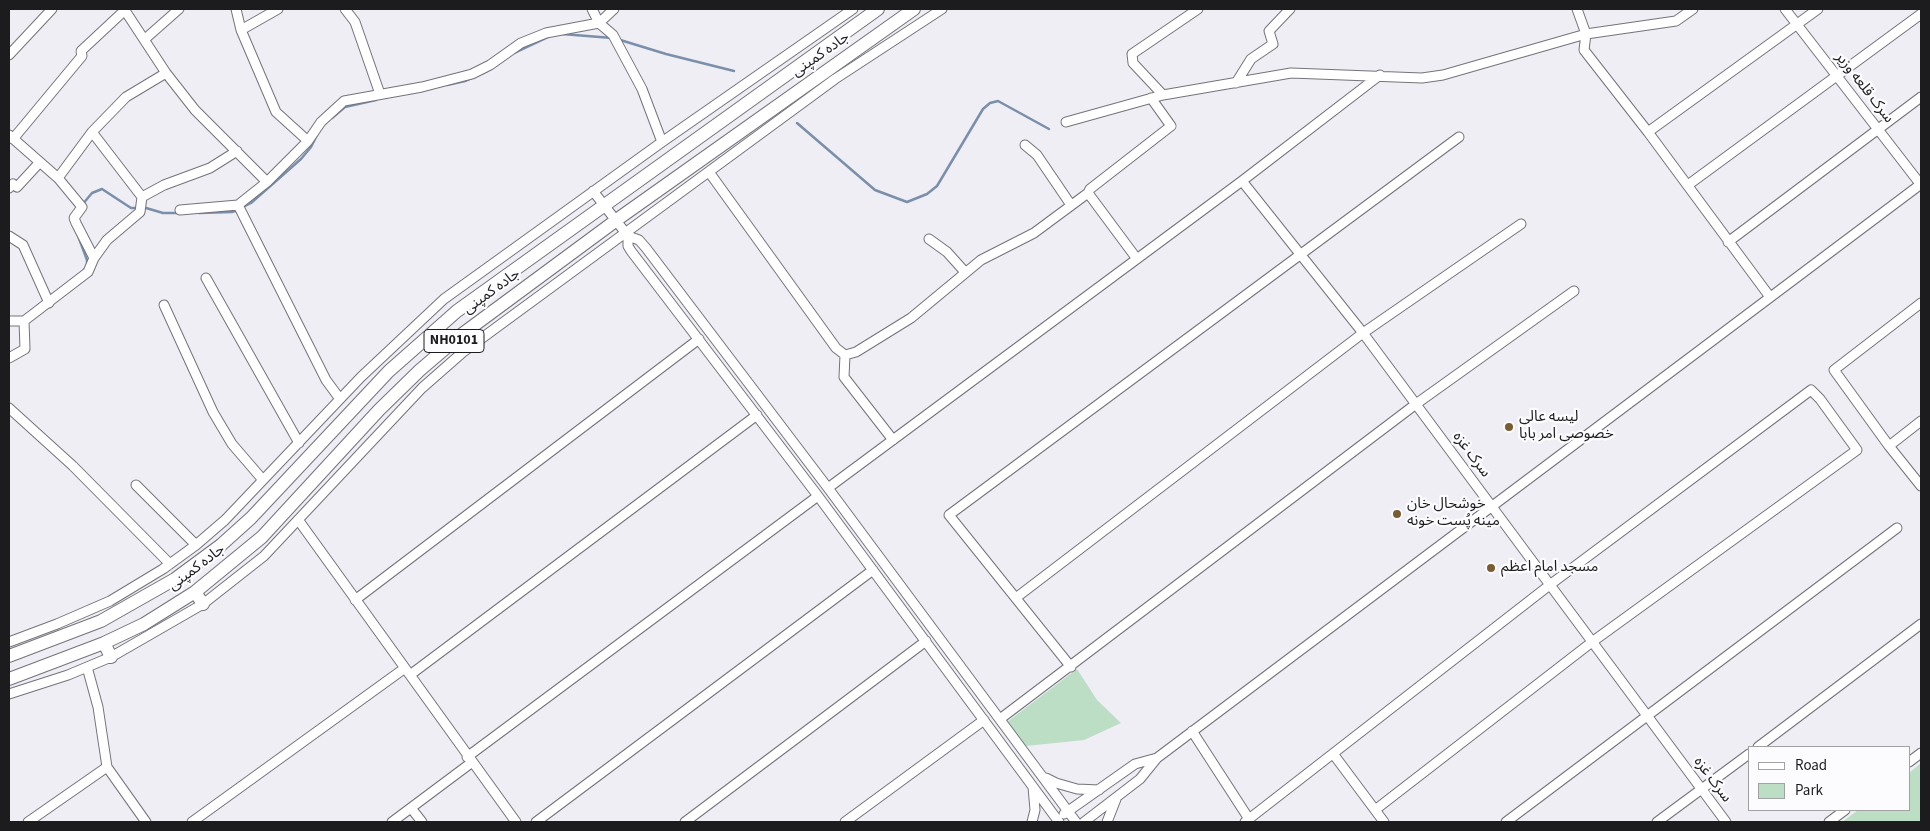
<!DOCTYPE html>
<meta charset="utf-8">
<style>
body{margin:0}
#map{position:relative;width:1930px;height:831px;overflow:hidden;background:#efeef5;font-family:"Source Sans 3",sans-serif}
canvas{display:block}
.frame{position:absolute;inset:0;border:10px solid #1c1c1f;pointer-events:none}
.legend{position:absolute;left:1748px;top:746px;width:162px;height:65px;box-sizing:border-box;background:#fcfcff;border:1px solid #a2a2a5;margin:0;padding:6px 9px;list-style:none;font-size:15px;color:#1c1c1f}
.legend li{display:flex;align-items:center;gap:10px;height:25px}
.legend b{width:25px;border:1px solid #a2a2a5}
</style>
<div id="map">
<canvas width="1930" height="831"></canvas>
<div class="frame"></div>
<ul class="legend">
<li><b style="height:6px;background:#fff"></b>Road</li>
<li><b style="height:14px;background:#bbdec4"></b>Park</li>
</ul>
</div>
<script>
const g = document.querySelector('canvas').getContext('2d');
g.lineJoin = 'round';
function fillPath(path, color) { g.fillStyle = color; g.fill(path, 'evenodd'); }
const toPath = rows => new Path2D(rows.map(r => 'M' + r).join(''));
function strokePath(path, color, width, dash) { g.strokeStyle = color; g.lineWidth = width; g.lineCap = dash ? 'butt' : 'round'; g.setLineDash(dash || []); g.stroke(path); }
function drawText(font, color, halo, rows, align = 'center') {
  g.font = font + ' "Source Sans 3","Noto Sans Arabic",sans-serif'; g.lineWidth = 4.5; g.setLineDash([]); g.textBaseline = 'middle'; g.strokeStyle = halo; g.fillStyle = color; for (const [text, x, y, turn = 0] of rows) {
    g.save(); g.translate(x, y); g.rotate((+turn || 0) * Math.PI / 180); g.textAlign = isNaN(turn) ? turn : align; if (halo) g.strokeText(text, 0, 0); g.fillText(text, 0, 0); g.restore();
  }
}
const green = toPath([
 [1077,669,1097,700,1121,723,1084,740,1026,746,1007,722],
 [1921,763,1921,822,1842,822,1858,810,1909,810,1909,773]
]);
const stream = toPath([
 [562,34,612,38],
 [617,39,666,54,734,71],
 [514,53,550,36],
 [447,85,465,81,487,71],
 [332,118,345,107,376,100],
 [797,123,875,190,907,202,927,194,937,186,983,109,990,103,998,101,1049,129],
 [82,205,92,193,102,189,131,208,146,208,163,213,178,213],
 [243,207,251,203,301,159,311,147,318,133],
 [199,213,232,212,238,210],
 [77,233,87,260,87,266,82,272]
]);
const minor = toPath([
 [124,9,166,73,195,110,267,182],
 [236,9,241,30,276,112,308,141],
 [345,9,355,22,380,94],
 [592,9,599,23,613,35,642,89,662,142],
 [1577,9,1586,34,1584,50,1648,132,1770,297],
 [1785,9,1921,185],
 [241,30,278,9],
 [145,39,179,9],
 [9,55,52,9],
 [1236,83,1251,59,1273,44,1269,31,1290,9],
 [1163,95,1133,63,1132,54,1198,9],
 [1066,122,1163,95,1291,73,1422,78,1443,75,1586,34,1676,21,1693,9],
 [92,132,142,197],
 [1648,132,1818,9],
 [9,135,58,178,82,207,74,218,76,223,94,258],
 [13,139,82,56,81,51,125,10],
 [1025,145,1037,155,1071,205],
 [709,172,836,348,845,355],
 [58,178,92,132,126,97,166,73],
 [1242,181,1363,333,1726,822],
 [1688,185,1921,14],
 [9,188,13,184,17,187,40,162],
 [593,191,628,236,639,240,646,248,828,488,1076,822],
 [238,205,326,380,340,399],
 [180,210,238,205,267,182,308,141,321,122,344,101,422,87,472,74,490,65,521,43,546,33,599,23,614,9],
 [9,236,23,245,49,303],
 [628,236,628,246,631,251,818,496,1059,822],
 [929,239,947,252,965,272],
 [1728,242,1921,97],
 [1137,259,1088,193,1090,189,1171,126,1151,98],
 [206,278,299,443],
 [1921,303,1834,370,1889,446,1921,486],
 [164,305,213,412,232,444,263,480],
 [9,321,24,321],
 [845,355,856,352,911,318,981,260,1034,233,1088,193],
 [845,355,844,377,893,440],
 [9,358,25,349,24,321,88,272,94,258,107,240,140,212,142,197,164,185,210,168,237,151],
 [9,408,73,466,170,564],
 [1889,446,1921,421],
 [136,485,196,545],
 [828,488,1242,181,1380,75],
 [299,521,516,822],
 [1017,597,1363,333,1521,224],
 [355,600,699,339],
 [9,642,57,624,110,601,163,569,196,545,225,520,361,377,444,299,662,142,853,9],
 [87,667,98,707,107,767,146,822],
 [1071,667,949,515,1459,137],
 [410,675,757,415],
 [9,694,68,675,111,657,203,604,264,556,422,388,463,352,835,79,942,9],
 [1000,719,1416,404,1574,291],
 [1192,731,1249,819],
 [1758,747,1921,624],
 [1334,755,1384,822],
 [467,757,818,496],
 [1909,762,1921,753],
 [1046,778,1056,783,1077,789,1099,790],
 [411,808,422,822],
 [1064,814,1135,764,1157,758],
 [28,822,107,767],
 [192,822,405,668],
 [392,822,471,763],
 [536,822,873,570],
 [685,822,926,641],
 [845,822,984,720],
 [1032,822,1035,810,1033,787],
 [1084,822,1140,779,1157,758,1921,184],
 [1107,822,1116,799],
 [1245,822,1551,584,1811,390,1820,399,1857,450,1592,642,1375,810],
 [1506,822,1897,528],
 [1657,822,1749,754],
 [1829,822,1845,810]
]);
const highway = toPath([
 [195,592,203,604],
 [104,643,111,657],
 [9,656,101,621,175,579,221,545,251,518,389,371,457,311,878,9],
 [9,679,104,643,144,624,195,592,262,537,379,410,420,370,461,335,622,216,914,9]
]);
const markers = [
 [1509,427,5,"#795c30"],
 [1397,514,5,"#795c30"],
 [1491,568,5,"#795c30"]
];
const shields = [
 [454,341,60]
];
const shieldNames = [
 ["NH0101",454,341]
];
const streetNames = [
 ["جاده کمپنی",821,55,-35],
 ["سرک قلعه وزیر",1864,88,52],
 ["جاده کمپنی",492,292,-36],
 ["سرک غزه",1471,455,53],
 ["جاده کمپنی",197,568,-37],
 ["سرک غزه",1712,780,53]
];
const poiNames = [
 ["لیسه عالی",1519,418],
 ["خصوصی امر بابا",1519,435],
 ["خوشحال خان",1407,505],
 ["مینه پُست خونه",1407,522],
 ["مسجد امام اعظم",1501,568]
];
fillPath(green, '#bbdec4');
strokePath(stream, '#7a8fa9', 2.5);
strokePath(minor, '#74737a', 11);
strokePath(highway, '#74737a', 14);
strokePath(minor, '#fff', 9);
strokePath(highway, '#fff', 12);
for (const [x, y, r, color] of markers) { const dot = new Path2D(); dot.arc(x, y, r, 0, 2 * Math.PI); g.fillStyle = color; g.fill(dot); strokePath(dot, '#fcfcff', 2); }
for (const [x, y, w] of shields) { const box = new Path2D(); box.roundRect(x - w / 2, y - 11.5, w, 23, 4); g.fillStyle = '#fcfcff'; g.fill(box); strokePath(box, '#1c1c1f', 1); }
drawText('bold 14px', '#1c1c1f', null, shieldNames);
drawText('15px', '#1c1c1f', '#fcfcff', streetNames);
drawText('15px', '#1c1c1f', '#fcfcff', poiNames, 'left');
</script>
